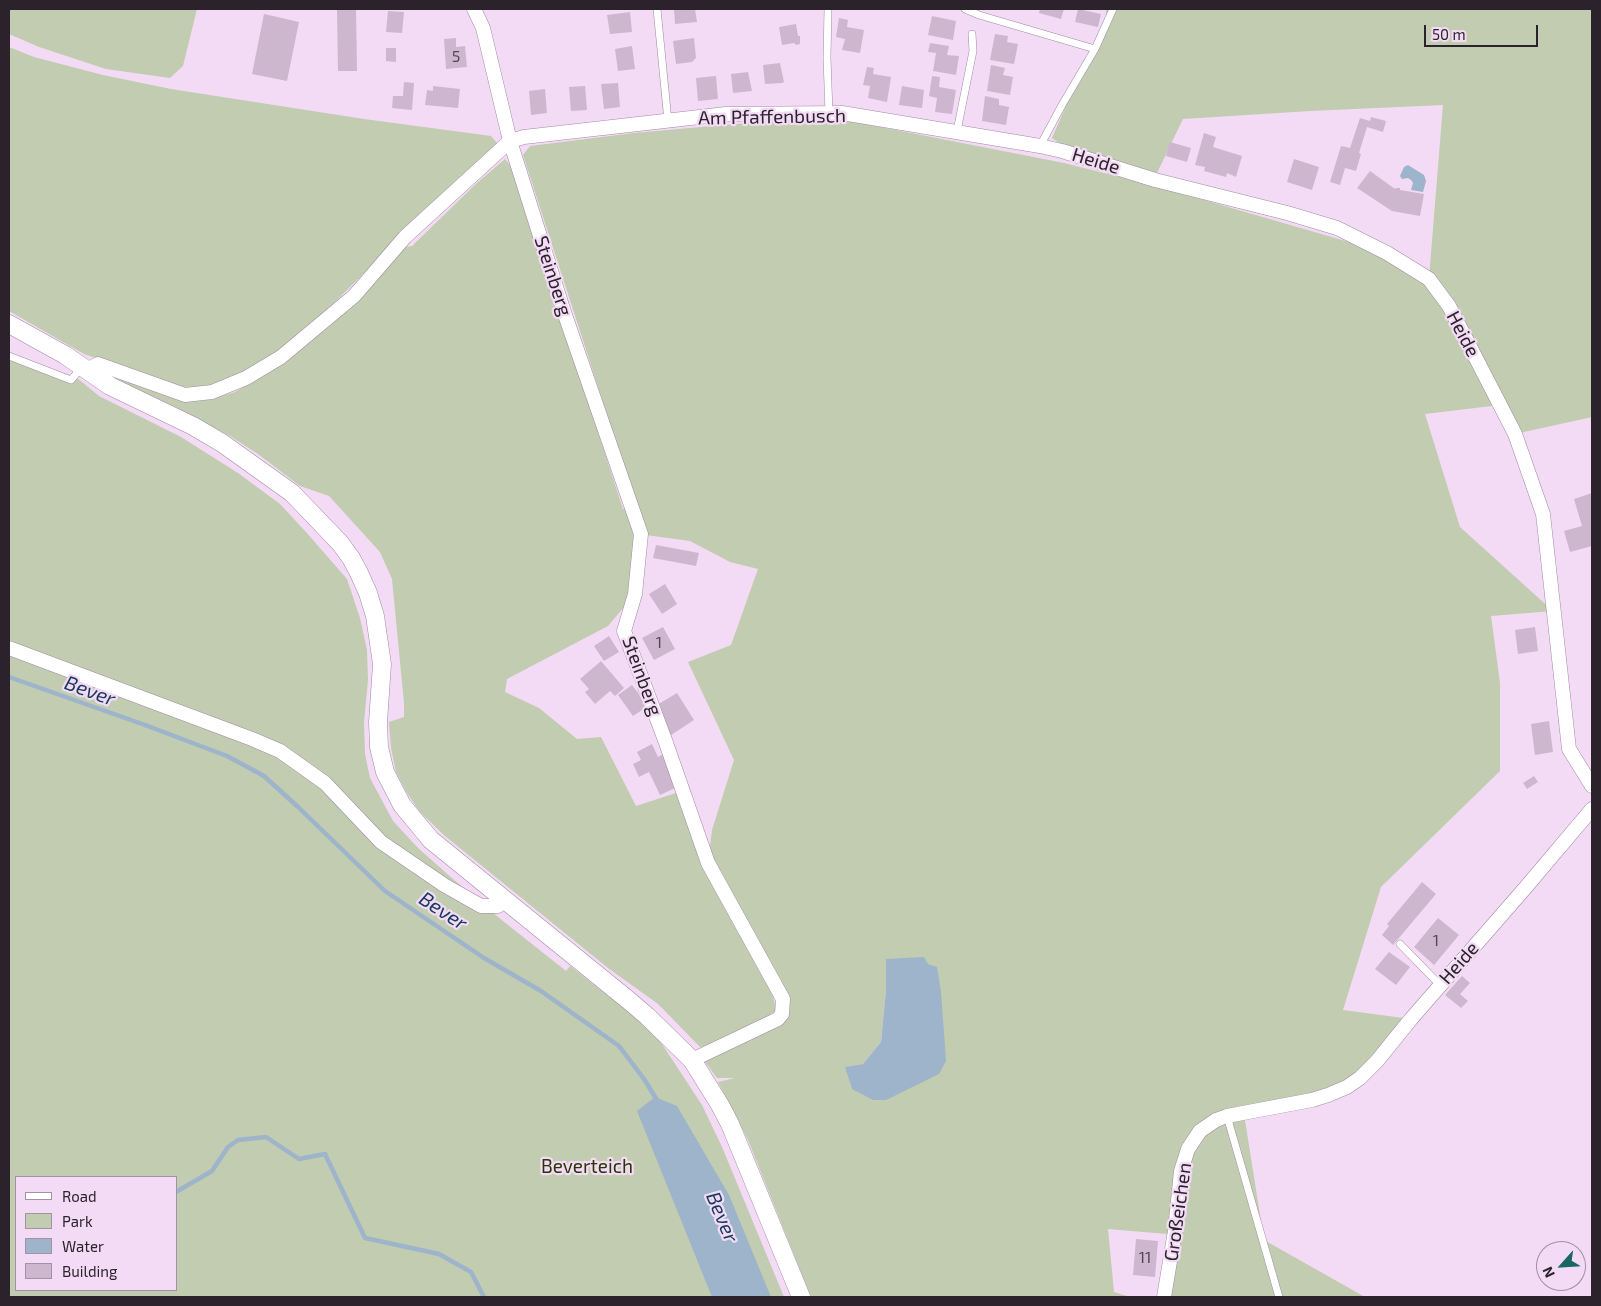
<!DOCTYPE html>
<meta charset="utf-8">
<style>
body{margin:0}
#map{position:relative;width:1601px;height:1306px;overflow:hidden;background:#f3dbf5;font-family:"Exo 2",sans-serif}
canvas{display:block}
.frame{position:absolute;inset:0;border:10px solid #2b222c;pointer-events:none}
.legend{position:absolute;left:15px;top:1176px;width:162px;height:115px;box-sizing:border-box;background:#f3dbf5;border:1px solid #a391a5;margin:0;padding:6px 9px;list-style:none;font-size:15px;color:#2b222c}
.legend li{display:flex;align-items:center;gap:10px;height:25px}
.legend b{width:25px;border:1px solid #a391a5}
.north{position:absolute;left:1536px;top:1241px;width:50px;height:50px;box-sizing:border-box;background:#f3dbf5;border:1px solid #a391a5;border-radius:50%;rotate:244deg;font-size:14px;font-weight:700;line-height:20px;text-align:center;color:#2b222c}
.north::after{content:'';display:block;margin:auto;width:18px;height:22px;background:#196765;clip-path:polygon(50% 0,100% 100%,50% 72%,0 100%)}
.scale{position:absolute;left:1424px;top:25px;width:114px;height:22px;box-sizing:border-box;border:2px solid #2b222c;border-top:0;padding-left:6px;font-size:15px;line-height:18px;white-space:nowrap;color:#2b222c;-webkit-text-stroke:4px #f3dbf5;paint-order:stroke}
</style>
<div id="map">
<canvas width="1601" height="1306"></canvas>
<div class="frame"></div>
<ul class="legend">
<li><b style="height:6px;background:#fff"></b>Road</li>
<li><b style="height:14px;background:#c1ccb0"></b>Park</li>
<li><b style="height:14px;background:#9db4cb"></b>Water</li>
<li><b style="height:14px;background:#cdb7cf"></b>Building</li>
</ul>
<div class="north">N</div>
<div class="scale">50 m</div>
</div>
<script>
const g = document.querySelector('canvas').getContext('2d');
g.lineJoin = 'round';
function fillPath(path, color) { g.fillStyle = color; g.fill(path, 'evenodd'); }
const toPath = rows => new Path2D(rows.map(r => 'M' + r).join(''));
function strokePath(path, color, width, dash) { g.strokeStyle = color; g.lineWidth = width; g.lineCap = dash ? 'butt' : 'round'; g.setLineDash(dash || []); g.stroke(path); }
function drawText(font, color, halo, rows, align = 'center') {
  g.font = font + ' "Exo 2",sans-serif'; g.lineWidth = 4.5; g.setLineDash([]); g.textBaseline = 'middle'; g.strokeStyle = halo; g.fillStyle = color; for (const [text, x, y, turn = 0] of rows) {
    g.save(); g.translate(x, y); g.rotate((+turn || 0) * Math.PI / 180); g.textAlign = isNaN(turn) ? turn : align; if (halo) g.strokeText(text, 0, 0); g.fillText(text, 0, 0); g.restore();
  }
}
const green = toPath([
 [9,9,197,9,183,66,170,78,106,69,39,47,9,34],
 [1106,9,1592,9,1592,417,1515,434,1500,405,1425,414,1460,527,1553,611,1491,616,1500,683,1500,771,1381,887,1343,1010,1411,1019,1347,1087,1244,1114,1264,1240,1365,1297,1163,1297,1167,1234,1108,1229,1114,1292,1130,1297,811,1297,748,1140,718,1082,735,1078,717,1078,705,1062,712,1055,782,1022,790,1009,783,986,772,991,776,1010,760,1023,708,1046,700,1047,658,1004,608,968,445,836,420,812,407,793,396,772,391,748,389,722,404,717,404,703,392,579,380,552,329,496,300,486,258,454,230,436,177,408,119,381,121,378,183,401,209,400,235,392,278,366,333,323,371,285,405,247,412,246,477,183,505,159,512,168,623,509,633,511,641,534,635,594,608,626,507,679,505,692,539,708,577,739,601,737,636,806,682,791,708,862,712,830,734,760,688,662,731,645,758,569,730,562,690,541,646,535,523,155,530,146,634,133,779,120,855,122,1064,163,1152,185,1387,253,1429,278,1443,105,1310,111,1183,119,1157,173,1062,145,1052,138,1066,106,1092,60,1106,19],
 [886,959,928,964,936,967,937,977,852,1089,846,1067,863,1064,881,1042,886,990],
 [9,47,34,57,103,75,171,89,364,119,491,136,497,143,475,168,389,248,333,304,279,353,233,380,206,388,185,389,84,354,9,311],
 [9,356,71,380,72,384,77,378,99,396,181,437,238,473,280,504,306,532,347,579,360,618,367,650,368,680,364,722,365,754,370,778,393,821,418,848,453,879,503,921,566,971,570,966,654,1032,702,1105,722,1147,784,1297,9,1297],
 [16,1177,176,1177,176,1290,16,1290]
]);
const water = toPath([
 [1408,165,1424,175,1426,181,1423,192,1411,190,1413,183,1411,180,1408,178,1402,179,1400,176,1404,167],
 [924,957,928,964,937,967,941,992,946,1061,939,1074,886,1100,873,1100,852,1089,845,1067,863,1064,881,1042,886,990,886,959],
 [655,1097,677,1106,729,1195,771,1297,712,1297,637,1111]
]);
const stream = toPath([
 [9,677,145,725,227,756,264,776,297,806,385,891,484,958,541,991,619,1046,644,1079,657,1100],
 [176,1192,212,1171,228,1147,238,1140,266,1137,299,1159,325,1154,365,1238,439,1254,471,1272,484,1297]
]);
const building = toPath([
 [337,9,356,9,357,71,338,71],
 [674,9,695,9,697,22,675,24],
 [1040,9,1064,9,1061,19,1039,13],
 [1078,9,1101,14,1098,27,1075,22],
 [388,11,404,12,402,33,386,32],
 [630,12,632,32,610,34,607,15],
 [264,14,299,22,287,81,252,74],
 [932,16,956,21,953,40,928,35],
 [839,18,848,20,847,27,864,30,860,53,842,50,845,39,836,37],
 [796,24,798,36,800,36,800,44,796,45,794,43,782,45,779,27],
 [995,34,1008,36,1007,42,1018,44,1014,64,990,60],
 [456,38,456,47,465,46,467,67,446,69,444,39],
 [694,38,696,58,692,62,676,64,673,41],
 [930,43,949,46,947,55,959,56,956,75,933,71,936,53,928,52],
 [632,46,635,69,618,71,615,49],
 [386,48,396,48,396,62,386,61],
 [780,63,784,82,782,83,765,84,763,65],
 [991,65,1005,68,1003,75,1013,77,1010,95,987,91],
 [867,67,874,68,873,74,891,77,887,102,868,98,870,86,863,85],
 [748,72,752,91,733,93,731,74],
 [716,76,718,99,698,101,696,78],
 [932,76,940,77,939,87,956,90,952,114,935,112,937,98,929,96],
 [404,82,414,83,412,110,392,108,393,96,403,96],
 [618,83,620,107,604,109,601,84],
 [433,86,460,89,458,108,425,105,427,90,433,91],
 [585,86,587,110,571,111,569,87],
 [902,86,924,90,922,108,899,105],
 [545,89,547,113,531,115,529,91],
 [985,96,999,99,999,105,1009,107,1006,125,982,121],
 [1371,117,1386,121,1383,132,1367,127,1359,153,1361,154,1356,171,1345,168,1340,185,1330,182,1341,146,1350,148,1360,118,1370,121],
 [1204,133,1216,137,1213,147,1242,156,1236,177,1227,173,1226,177,1204,171,1205,167,1195,165],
 [1170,142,1191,148,1187,162,1166,156],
 [1294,159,1319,167,1312,190,1287,182],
 [1370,171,1395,189,1396,188,1400,188,1400,190,1424,194,1420,216,1392,211,1357,188],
 [1592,493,1592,546,1570,552,1564,531,1582,526,1574,499],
 [656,545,699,553,696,566,653,558],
 [665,584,677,604,662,614,649,594],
 [663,627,675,649,654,660,642,638],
 [1535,627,1538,651,1518,654,1515,630],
 [609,636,619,652,604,661,594,646],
 [601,661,624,688,615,696,610,691,595,704,585,692,589,689,580,679],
 [632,685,648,706,633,716,618,695],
 [677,693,694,720,671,735,663,721,665,719,657,705],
 [1549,721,1553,752,1535,755,1531,724],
 [652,744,658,757,665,753,670,765,667,767,677,787,660,795,649,772,639,777,633,764,641,760,637,752],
 [1534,776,1538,782,1527,789,1523,783],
 [1422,882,1436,894,1393,945,1382,935,1389,926,1387,924],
 [1438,918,1459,935,1434,965,1414,947],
 [1389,952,1410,967,1396,985,1375,969],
 [1462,976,1470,983,1460,994,1468,1001,1461,1008,1445,995],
 [1136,1239,1158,1241,1155,1277,1133,1275]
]);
const service = toPath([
 [657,9,668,121],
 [828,9,827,58,829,113],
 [965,9,979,15,1095,49,1113,9],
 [957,131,973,51,972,34],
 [1040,146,1062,105,1095,49],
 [9,356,71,380,81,368],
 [1400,944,1440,985],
 [1227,1116,1279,1297]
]);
const minor = toPath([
 [474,9,483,28,510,141,564,312,641,534,635,594,624,631,665,740,708,863,783,999,782,1014,778,1019,692,1060],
 [87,370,98,364,185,395,212,392,246,378,281,357,354,296,405,237,510,141,524,137,726,114,842,113,1040,146,1062,151,1155,180,1287,213,1337,228,1387,253,1429,279,1449,306,1515,434,1543,514,1569,749,1592,786],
 [9,648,252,739,280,751,325,783,381,842,444,885,481,906,498,906,505,899],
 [1164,1297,1175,1231,1181,1171,1188,1149,1200,1131,1216,1120,1227,1116,1312,1100,1328,1095,1347,1087,1360,1078,1377,1061,1411,1019,1526,887,1592,809]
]);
const tertiary = toPath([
 [9,324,65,355,110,386,193,426,222,443,292,493,340,543,351,558,359,573,368,593,375,616,382,664,378,722,379,747,385,772,402,805,431,840,627,999,647,1016,692,1060,720,1105,730,1124,801,1297]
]);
const numberNames = [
 ["5",456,57],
 ["1",659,643],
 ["1",1436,941],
 ["11",1145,1258]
];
const streetNames = [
 ["Am Pfaffenbusch",772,117,-1],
 ["Heide",1096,161,17],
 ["Steinberg",553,276,72],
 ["Heide",1463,334,62],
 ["Steinberg",642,676,70],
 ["Heide",1459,963,-49],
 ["Großeichen",1178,1212,-82]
];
const parkNames = [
 ["Beverteich",587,1167]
];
const waterNames = [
 ["Bever",90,691,20],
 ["Bever",443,911,33],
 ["Bever",722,1217,67]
];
fillPath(green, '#c1ccb0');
fillPath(water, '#9db4cb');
strokePath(stream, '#9db4cb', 4.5);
fillPath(building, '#cdb7cf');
strokePath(service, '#a08aa2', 8);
strokePath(minor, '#a08aa2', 15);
strokePath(tertiary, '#a08aa2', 19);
strokePath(service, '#fff', 7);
strokePath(minor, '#fff', 14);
strokePath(tertiary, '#fff', 18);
drawText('16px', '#544755', null, numberNames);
drawText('19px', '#2b222c', '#f3dbf5', streetNames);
drawText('19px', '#283605', '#f3dbf5', parkNames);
drawText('italic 20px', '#14395b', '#f3dbf5', waterNames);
</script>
